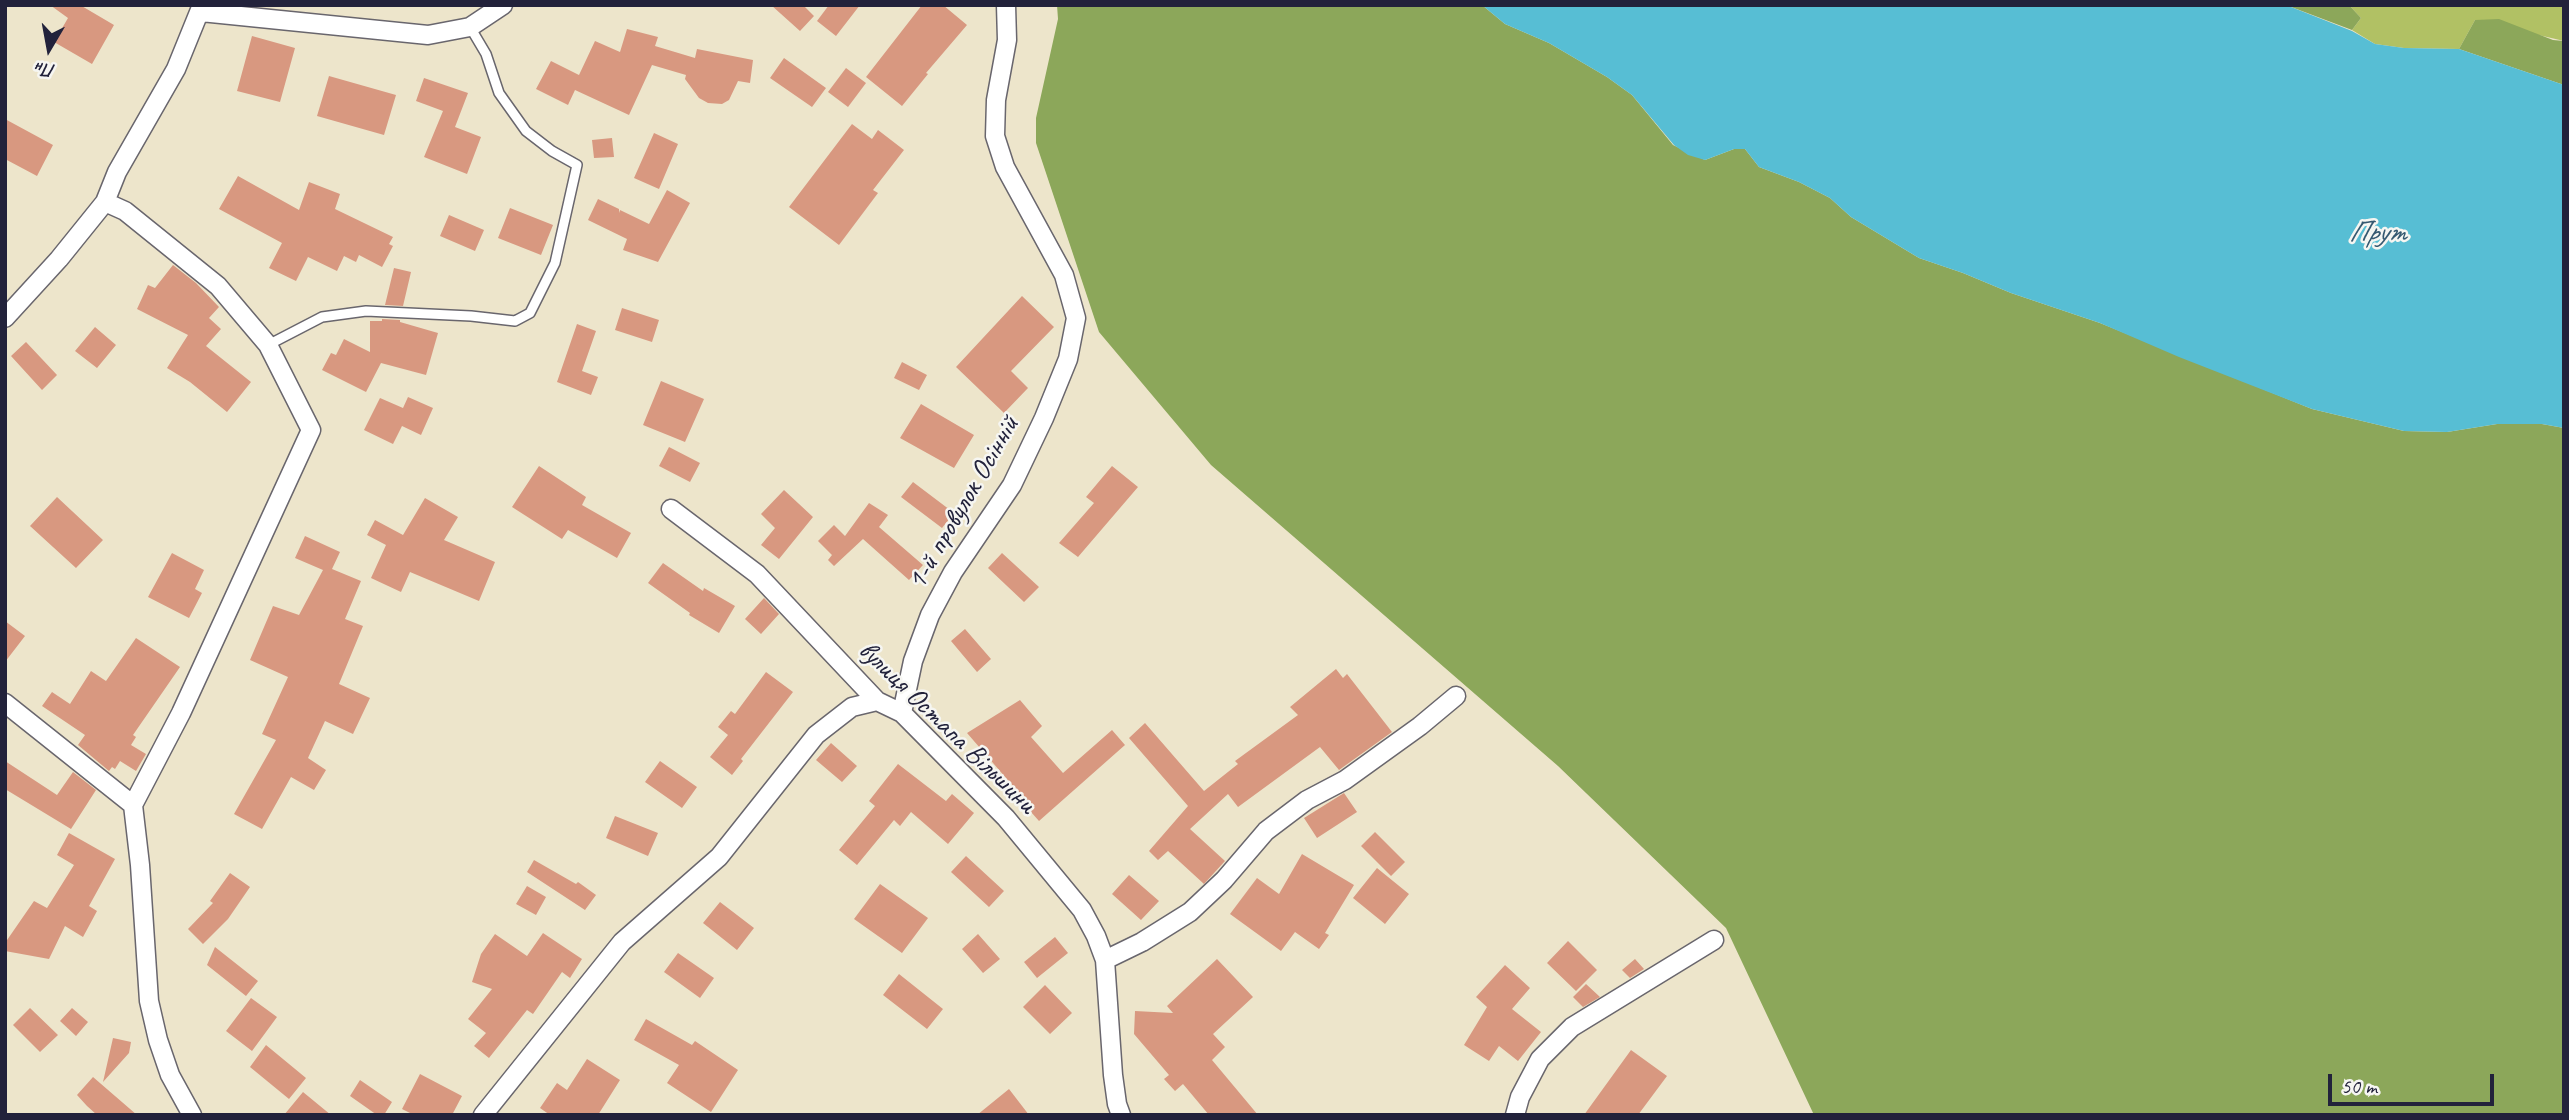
<!DOCTYPE html>
<meta charset="utf-8">
<style>
body{margin:0}
#map{position:relative;width:2569px;height:1120px;overflow:hidden;background:#ede5cb;font-family:Caveat,sans-serif}
canvas{display:block}
.frame{position:absolute;inset:0;border:7px solid #22223b;pointer-events:none}
.north{position:absolute;left:14px;top:14px;width:70px;height:70px;-webkit-text-stroke:5px #f6f6f2;paint-order:stroke;rotate:190deg;font-size:19px;font-weight:700;line-height:28px;text-align:center;color:#22223b}
.north::after{content:'';display:block;margin:auto;width:24px;height:32px;background:#22223b;clip-path:polygon(50% 0,100% 100%,50% 72%,0 100%)}
.scale{position:absolute;left:2328px;top:1074px;width:166px;height:32px;box-sizing:border-box;border:4px solid #22223b;border-top:0;padding-left:9px;font-size:21px;line-height:24px;white-space:nowrap;color:#22223b;-webkit-text-stroke:5px #f6f6f2;paint-order:stroke}
</style>
<div id="map">
<canvas width="2569" height="1120"></canvas>
<div class="frame"></div>
<div class="north">Пн</div>
<div class="scale">50 m</div>
</div>
<script>
const g = document.querySelector('canvas').getContext('2d');
g.lineJoin = 'round';
function fillPath(path, color) { g.fillStyle = color; g.fill(path, 'evenodd'); }
const toPath = rows => new Path2D(rows.map(r => 'M' + r).join(''));
function strokePath(path, color, width, dash) { g.strokeStyle = color; g.lineWidth = width; g.lineCap = dash ? 'butt' : 'round'; g.setLineDash(dash || []); g.stroke(path); }
function drawText(font, color, halo, rows, align = 'center') {
  g.font = font + ' Caveat,sans-serif'; g.lineWidth = 5; g.setLineDash([]); g.textBaseline = 'middle'; g.strokeStyle = halo; g.fillStyle = color; for (const [text, x, y, turn = 0] of rows) {
    g.save(); g.translate(x, y); g.rotate((+turn || 0) * Math.PI / 180); g.textAlign = isNaN(turn) ? turn : align; if (halo) g.strokeText(text, 0, 0); g.fillText(text, 0, 0); g.restore();
  }
}
const green = toPath([
 [2349,5,2564,5,2564,41,2475,20,2459,49,2404,48,2375,44,2352,30,2361,18]
]);
const forest = toPath([
 [1057,5,1482,5,1505,24,1549,43,1607,77,1632,95,1673,145,1705,160,1734,149,1745,149,1759,167,1799,182,1830,198,1851,217,1919,258,1963,273,2011,293,2100,323,2312,409,2404,431,2447,432,2497,424,2542,424,2564,428,2564,1115,1814,1115,1726,928,1558,766,1211,465,1099,332,1036,143,1036,118,1058,19],
 [2286,5,2349,5,2361,18,2352,30],
 [2499,19,2553,40,2564,41,2564,85,2459,49,2475,20]
]);
const water = toPath([
 [1482,5,2286,5,2352,31,2375,44,2404,48,2459,49,2564,85,2564,428,2542,424,2497,424,2447,432,2404,431,2312,409,2179,357,2100,323,2011,293,1963,273,1919,258,1851,217,1830,198,1799,182,1759,167,1745,149,1734,149,1705,160,1688,155,1674,145,1632,95,1607,77,1549,43,1505,24]
]);
const building = toPath([
 [50,5,80,5,114,25,92,64,54,42,68,18],
 [771,5,803,5,814,16,800,31],
 [829,5,860,5,836,36,817,21],
 [922,5,943,5,967,25,926,73,928,74,902,106,866,77],
 [627,29,658,37,655,46,695,58,697,49,753,60,750,83,738,81,729,100,722,104,708,103,699,98,685,79,686,75,652,65,629,115,575,90,568,105,536,89,551,61,579,75,595,41,620,52],
 [252,36,295,48,280,102,237,91],
 [784,58,826,88,812,107,770,78],
 [846,68,866,83,848,107,828,92],
 [329,76,396,95,384,135,317,116],
 [424,78,468,93,455,127,481,137,467,174,424,157,443,111,416,101],
 [5,119,53,145,37,176,5,159],
 [852,124,872,139,878,130,904,150,873,190,878,193,839,245,789,207],
 [654,133,678,144,659,189,634,178],
 [612,138,614,157,594,158,592,140],
 [238,176,299,210,309,182,340,194,335,209,393,237,389,244,393,246,382,267,359,255,356,262,344,256,337,271,308,257,296,281,269,268,282,243,219,209],
 [667,190,690,203,658,262,623,250,627,239,588,220,598,199,619,209,619,213,620,210,649,224],
 [510,208,553,225,541,255,498,238],
 [449,215,484,230,475,251,440,236],
 [173,265,196,283,219,307,209,318,221,329,206,346,251,382,227,412,190,382,167,368,188,335,137,309,148,285,155,288],
 [394,268,411,272,403,306,385,305],
 [1022,296,1054,327,1011,371,1028,388,1004,413,956,367],
 [622,308,659,320,652,342,615,330],
 [382,319,400,320,400,322,438,333,426,375,381,363,366,392,322,370,331,353,336,355,344,339,370,352,370,321,382,321],
 [577,324,596,331,582,371,598,377,591,395,557,382],
 [95,327,116,345,97,368,75,351],
 [26,342,57,375,42,390,11,356],
 [902,362,927,375,919,390,894,378],
 [661,381,704,399,685,442,643,425],
 [408,397,433,408,421,435,402,426,393,444,364,430,380,398,403,408],
 [921,404,974,435,954,468,900,438],
 [669,447,700,463,690,482,659,466],
 [539,466,586,497,582,505,631,533,617,558,568,530,562,539,512,507],
 [1112,466,1138,487,1078,557,1059,543,1094,503,1086,497],
 [913,482,954,513,942,528,901,497],
 [784,490,813,517,779,559,761,545,775,528,761,514],
 [57,497,103,540,76,568,30,526],
 [425,498,458,517,444,540,495,562,479,601,410,572,401,592,371,578,386,545,367,535,375,520,403,535],
 [869,503,888,515,879,527,923,565,909,580,863,539,834,566,828,560,832,555,818,541,834,525,845,536],
 [305,536,340,552,332,569,361,581,345,619,363,626,339,684,370,698,353,734,325,721,308,758,326,770,314,790,291,777,262,829,234,814,276,740,262,734,288,677,250,660,273,606,299,615,323,570,295,558],
 [172,553,204,570,195,589,202,593,189,618,148,597],
 [1002,553,1039,587,1024,602,988,568],
 [663,563,703,591,704,588,735,606,719,633,689,615,690,613,648,583],
 [764,598,779,614,761,634,745,619],
 [5,621,25,636,5,662],
 [965,629,991,659,977,672,951,641],
 [136,638,180,667,133,735,136,737,131,745,146,754,136,771,120,761,115,769,112,767,109,771,78,745,85,735,42,706,52,692,70,704,91,671,106,681],
 [1336,669,1343,678,1347,674,1392,732,1339,770,1320,747,1238,807,1228,794,1190,829,1225,861,1204,884,1168,851,1158,860,1149,851,1188,806,1129,738,1145,723,1204,791,1238,764,1235,761,1298,715,1290,707],
 [766,672,793,692,741,759,743,761,732,775,710,757,728,735,718,727,731,711,735,714],
 [1020,700,1042,726,1031,737,1063,773,1112,730,1125,745,1039,821,1023,803,1026,801,967,733],
 [831,743,857,766,842,782,816,760],
 [5,761,57,795,73,772,96,790,71,829,5,789],
 [660,761,697,787,682,808,645,782],
 [898,764,946,801,952,794,974,813,948,844,911,812,900,826,894,820,857,865,839,850,875,806,869,801],
 [1344,793,1357,812,1317,838,1304,818],
 [615,816,658,833,648,856,606,838],
 [1375,832,1405,862,1391,876,1361,846],
 [69,833,115,859,89,906,97,911,83,937,65,926,49,959,5,951,5,943,34,901,47,908,74,865,57,855],
 [1302,854,1354,885,1325,933,1329,935,1319,949,1295,932,1281,951,1230,914,1257,878,1279,894],
 [966,856,1004,891,989,907,951,872],
 [534,860,576,884,578,882,596,895,585,910,527,872],
 [1377,868,1409,894,1385,924,1353,898],
 [230,873,250,887,228,919,203,944,188,929,213,903,210,901],
 [1129,875,1159,901,1141,920,1112,894],
 [880,884,928,918,902,953,854,919],
 [527,886,546,897,536,915,516,904],
 [720,902,754,928,737,950,703,923],
 [543,933,582,959,570,978,562,972,533,1014,527,1010,489,1058,474,1046,486,1033,468,1019,492,989,472,982,481,954,495,934,527,956],
 [978,934,1000,959,983,973,962,949],
 [1055,937,1068,953,1037,978,1024,962],
 [1568,941,1597,970,1576,991,1547,963],
 [215,947,258,981,246,996,207,965],
 [678,953,714,978,700,998,664,972],
 [1217,959,1253,997,1213,1034,1225,1047,1212,1060,1258,1115,1209,1115,1183,1084,1175,1091,1164,1079,1169,1075,1134,1034,1135,1011,1173,1013,1167,1006],
 [1635,959,1644,969,1630,978,1622,970],
 [1505,965,1530,988,1512,1009,1541,1032,1518,1061,1499,1046,1489,1061,1464,1045,1487,1007,1476,997],
 [899,974,943,1009,927,1029,883,995],
 [1586,984,1600,997,1583,1007,1573,997],
 [1045,985,1072,1013,1050,1034,1023,1007],
 [251,998,277,1017,252,1051,226,1031],
 [30,1008,58,1035,40,1052,13,1025],
 [72,1008,88,1022,76,1036,60,1021],
 [646,1019,692,1045,695,1041,738,1070,711,1112,667,1083,679,1065,634,1040],
 [113,1038,131,1042,129,1053,103,1082],
 [266,1045,306,1078,289,1099,250,1067],
 [1631,1050,1667,1076,1638,1115,1584,1115],
 [587,1059,620,1080,598,1115,550,1115,540,1108,557,1083,567,1090],
 [420,1074,462,1096,452,1115,414,1115,402,1109],
 [93,1077,137,1115,97,1115,87,1106,77,1095],
 [360,1080,392,1102,384,1115,377,1115,350,1096],
 [1009,1089,1029,1115,977,1115],
 [303,1092,331,1115,284,1115]
]);
const lane = toPath([
 [268,345,322,317,366,311,471,316,515,321,530,313,555,263,577,165,552,151,526,131,499,93,486,54,470,27]
]);
const street = toPath([
 [201,12,428,35,470,27,503,5],
 [105,202,125,211,218,286,268,345,311,430,181,713,133,805],
 [5,318,59,259,105,202,117,172,176,69,202,5],
 [671,509,757,574,877,701,902,713,1006,818,1082,910,1096,936,1105,960,1113,1075,1117,1104,1121,1115],
 [5,703,133,805,140,865,149,1001,158,1040,170,1075,192,1115],
 [902,713,913,661,930,615,953,572,1012,485,1044,418,1068,359,1076,318,1064,275,1005,167,995,136,996,100,1007,40,1006,5],
 [1105,960,1142,942,1190,912,1224,880,1266,831,1307,800,1345,780,1420,726,1456,696],
 [483,1115,622,942,719,857,816,735,852,707,877,701],
 [1515,1115,1520,1097,1540,1059,1572,1027,1714,940]
]);
const streetNames = [
 ["1-й провулок Осінній",964,503,-60],
 ["вулиця Остапа Вільшини",947,728,44]
];
const waterNames = [
 ["Прут",2377,233]
];
fillPath(green, '#b1c164');
fillPath(forest, '#8ca75a');
fillPath(water, '#57bed4');
fillPath(building, '#d89880');
strokePath(lane, '#69666d', 12);
strokePath(street, '#69666d', 21);
strokePath(lane, '#fff', 9);
strokePath(street, '#fff', 18);
drawText('28px', '#22223b', '#f6f6f2', streetNames);
drawText('italic 30px', '#355971', '#f6f6f2', waterNames);
</script>
